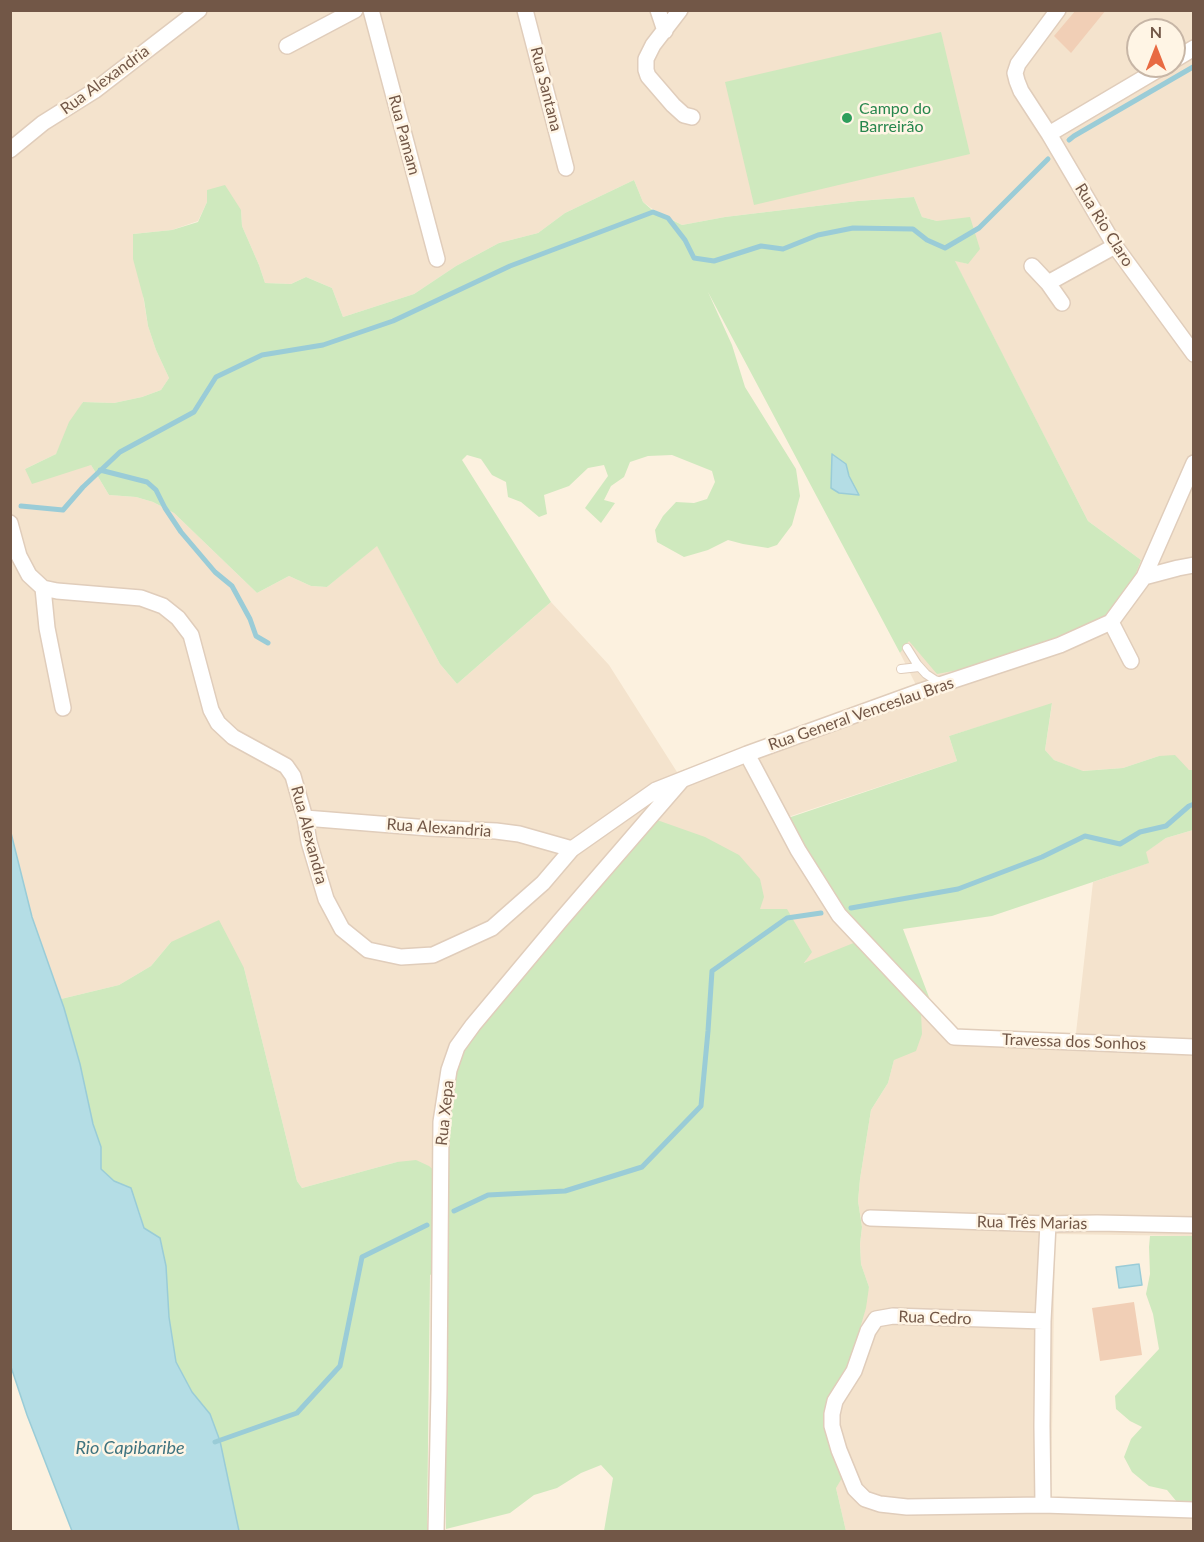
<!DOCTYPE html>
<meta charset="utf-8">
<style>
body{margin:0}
#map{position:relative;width:1204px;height:1542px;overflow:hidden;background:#fcf1df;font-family:Lato,sans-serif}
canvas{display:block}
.frame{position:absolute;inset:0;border:12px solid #725747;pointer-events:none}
.north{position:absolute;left:1126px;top:18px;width:60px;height:60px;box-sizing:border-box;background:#fff5e5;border:2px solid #c7b6a6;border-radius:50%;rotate:0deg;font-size:16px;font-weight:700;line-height:24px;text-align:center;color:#725747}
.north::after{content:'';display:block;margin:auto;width:21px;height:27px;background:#e86a42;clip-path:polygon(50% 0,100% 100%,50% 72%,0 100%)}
</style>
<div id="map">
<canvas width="1204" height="1542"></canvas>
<div class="frame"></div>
<div class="north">N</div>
</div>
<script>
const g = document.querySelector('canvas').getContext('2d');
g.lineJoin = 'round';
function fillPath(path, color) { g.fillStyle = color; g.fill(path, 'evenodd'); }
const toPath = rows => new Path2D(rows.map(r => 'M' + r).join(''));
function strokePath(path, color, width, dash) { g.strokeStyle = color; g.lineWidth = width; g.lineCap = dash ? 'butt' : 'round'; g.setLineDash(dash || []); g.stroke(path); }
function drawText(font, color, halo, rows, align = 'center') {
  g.font = font + ' Lato,sans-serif'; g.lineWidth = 5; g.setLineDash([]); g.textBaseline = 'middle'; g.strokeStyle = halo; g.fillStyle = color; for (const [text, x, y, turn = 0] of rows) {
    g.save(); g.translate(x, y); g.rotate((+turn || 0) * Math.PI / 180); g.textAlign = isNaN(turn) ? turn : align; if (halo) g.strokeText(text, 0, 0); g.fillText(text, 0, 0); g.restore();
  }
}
const residential = toPath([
 [10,11,1193,11,1193,770,1189,770,1159,756,1123,768,1082,771,1054,760,1045,750,1052,704,949,736,957,761,785,818,953,1030,978,1031,1076,1033,1093,882,1148,863,1145,852,1166,838,1193,830,1193,1236,1055,1234,1051,1500,1193,1502,1193,1531,846,1531,836,1488,827,1426,869,1287,861,1264,860,1244,862,1227,858,1201,860,1179,871,1110,888,1083,894,1060,804,964,806,960,774,909,760,909,447,1199,397,1162,302,1188,297,1181,244,968,171,942,151,966,119,985,61,999,32,917,11,833],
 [1138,30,1174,30,1174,66,1138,66],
 [634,180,643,202,651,208,682,225,725,217,858,201,914,197,922,217,937,221,968,264,954,260,1088,521,1141,560,909,640,900,653,916,685,677,772,609,665,551,602,457,684,440,664,377,545,327,587,311,586,289,576,257,593,174,513,153,502,136,497,109,495,91,465,25,469,56,454,83,402,114,403,142,397,161,390,169,378,156,350,148,326,133,234,172,230,198,221,207,202,241,210,242,226,259,265,265,283,291,284,306,277,332,288,343,317,414,294,456,266,499,243,538,233,565,213]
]);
const green = toPath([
 [941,32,970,154,754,205,725,82],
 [634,180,643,202,651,209,682,225,725,217,858,201,914,197,922,217,937,221,970,217,980,249,968,264,955,261,1088,521,1141,560,1131,586,1115,609,1100,623,1079,633,969,668,937,674,909,641,900,653,708,292,732,345,745,387,796,469,800,496,792,525,777,545,768,548,743,544,728,540,708,550,684,557,657,542,655,530,663,516,676,502,694,503,707,499,715,482,712,471,672,455,648,456,630,462,624,477,611,486,604,500,615,503,601,523,585,508,608,476,604,465,588,468,569,486,544,495,547,514,539,517,521,502,508,497,506,482,492,475,481,459,467,455,462,460,551,602,457,684,440,664,377,546,327,587,311,586,289,576,257,593,174,513,153,502,136,497,109,495,91,465,32,484,25,469,56,454,69,422,83,402,114,403,142,397,161,390,169,378,156,350,148,326,144,300,133,259,133,234,172,230,198,222,207,202,207,190,225,185,241,210,242,226,259,265,265,283,291,284,306,277,332,288,343,317,414,294,456,266,499,243,538,233,565,213],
 [1052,703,1045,750,1054,760,1083,771,1123,768,1159,756,1175,755,1189,770,1193,770,1193,830,1166,838,1146,852,1149,863,992,916,903,929,932,1005,863,933,826,885,785,819,957,761,949,736],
 [657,820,705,837,739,855,760,879,764,897,760,909,787,909,812,952,804,963,856,942,921,1013,922,1034,916,1051,894,1060,888,1083,871,1110,860,1179,858,1201,862,1227,860,1244,861,1264,869,1287,866,1308,853,1352,843,1377,835,1455,842,1478,836,1488,846,1531,604,1531,613,1478,601,1465,581,1473,557,1488,534,1495,510,1513,446,1529,443,1268,430,1275,427,1531,239,1531,220,1441,210,1414,192,1392,176,1362,169,1317,139,1211,130,1188,114,1181,101,1169,101,1147,93,1124,80,1064,61,999,119,985,151,966,171,942,219,920,244,968,297,1181,302,1188,397,1162,416,1160,429,1166,438,1174,447,1130,455,1071,467,1045,560,933],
 [1150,1236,1193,1236,1193,1502,1177,1502,1167,1490,1149,1486,1132,1472,1124,1457,1131,1439,1142,1427,1130,1421,1116,1409,1115,1396,1159,1349,1153,1314,1146,1294,1150,1274,1149,1247]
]);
const water = toPath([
 [832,454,846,464,849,476,859,495,839,493,831,488,832,454],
 [11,833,32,917,64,1008,80,1064,93,1124,101,1147,101,1169,114,1181,131,1188,144,1228,160,1238,166,1266,169,1317,176,1362,192,1392,210,1414,220,1441,239,1531,72,1531,27,1415,11,1367,11,833],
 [1139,1264,1142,1285,1119,1288,1116,1267,1139,1264]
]);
const stream = toPath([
 [1069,140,1074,136,1193,67],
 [100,470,147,482,156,490,165,508,181,532,215,572,232,586,250,619,256,636,268,643],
 [21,506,63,510,83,487,120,452,194,412,216,377,262,355,323,345,393,321,510,266,653,212,668,218,685,240,694,258,714,261,761,246,783,249,818,235,853,228,913,229,927,240,945,248,979,228,1048,159],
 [851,908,958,889,1042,857,1085,836,1120,844,1140,832,1166,826,1189,806,1194,804],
 [454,1211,488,1195,565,1191,642,1167,701,1106,708,1031,712,971,787,918,821,913],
 [215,1442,297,1413,340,1366,362,1257,427,1225]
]);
const building = toPath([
 [1076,10,1106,10,1071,53,1054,36],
 [1134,1302,1142,1355,1100,1361,1092,1308]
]);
const lane = toPath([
 [907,648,917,664,926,674,935,680,941,682],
 [901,669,919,667]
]);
const street = toPath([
 [371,10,437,259],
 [525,10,566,168],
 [658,10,665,31],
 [680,10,653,45,646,59,646,70,648,76,673,105,684,115,692,117],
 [1058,10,1018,64,1015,73,1017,81,1021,91,1049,134,1115,246,1194,354],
 [287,46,355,10],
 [1174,60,1194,48],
 [1049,134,1164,66],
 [10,150,43,123,94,91,199,10],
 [1032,266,1048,283,1062,303],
 [1048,283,1115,246],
 [10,523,19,556,29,575,43,588,57,591,141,598,163,606,178,618,191,635,211,710,218,723,233,737,286,766,293,776,305,818,309,842,326,899,342,929,368,950,401,957,433,955,492,928,543,883,572,849,656,790,747,754,921,691,1060,645,1111,622,1144,577,1194,463],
 [1144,577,1178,568,1194,565],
 [43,588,47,628,63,708],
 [1111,622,1131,661],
 [747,754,798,850,839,915,954,1037,1194,1047],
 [305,818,429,828,496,831,519,834,572,849],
 [870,1218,1048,1224,1097,1223,1194,1225],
 [1043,1321,893,1316,876,1319,868,1331,854,1371,835,1401,832,1414,832,1426,839,1450,855,1489,865,1499,880,1504,907,1507,1043,1505,1194,1510],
 [1043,1505,1042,1426,1043,1321,1048,1224],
 [436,1532,439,1390,441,1122,449,1070,457,1047,473,1025,560,921,681,781]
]);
const markers = [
 [847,118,6,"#2e9e5b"]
];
const streetNames = [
 ["Rua Alexandria",105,80,-36],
 ["Rua Santana",546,89,76],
 ["Rua Pamam",404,135,75],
 ["Rua Rio Claro",1104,225,58],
 ["Rua General Venceslau Bras",861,714,-19],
 ["Rua Alexandria",439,828,4],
 ["Rua Alexandra",309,835,75],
 ["Travessa dos Sonhos",1074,1042,2],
 ["Rua Xepa",445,1113,-84],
 ["Rua Três Marias",1032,1223,1],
 ["Rua Cedro",935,1318,2]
];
const leisureNames = [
 ["Campo do",859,109],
 ["Barreirão",859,127]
];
const waterNames = [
 ["Rio Capibaribe",130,1448]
];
fillPath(residential, '#f4e3cd');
fillPath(green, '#cfe9be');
fillPath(water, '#b4dde5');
strokePath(water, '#9accd7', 1.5);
strokePath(stream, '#9accd7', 5);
fillPath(building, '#f1cfb6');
strokePath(lane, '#e0cdbb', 10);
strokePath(street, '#e0cdbb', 18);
strokePath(lane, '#fff', 8);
strokePath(street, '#fff', 15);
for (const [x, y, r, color] of markers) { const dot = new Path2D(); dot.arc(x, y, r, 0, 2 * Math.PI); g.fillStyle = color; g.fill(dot); strokePath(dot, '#fff5e5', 2); }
drawText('16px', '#725747', '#fff5e5', streetNames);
drawText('16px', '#27864d', '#fff5e5', leisureNames, 'left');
drawText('italic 18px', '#3e737f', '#fff5e5', waterNames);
</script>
